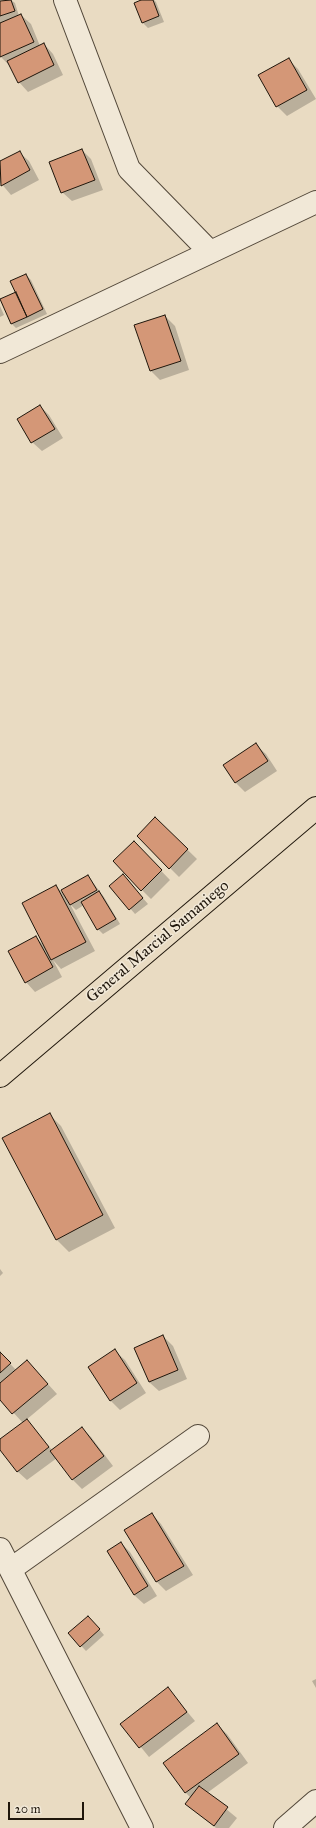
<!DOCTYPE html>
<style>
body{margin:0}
#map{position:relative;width:316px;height:1828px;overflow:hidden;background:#e9dbc2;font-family:"IM FELL Great Primer",serif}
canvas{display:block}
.scale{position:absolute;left:8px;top:1802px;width:76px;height:18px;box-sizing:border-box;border:2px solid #1f160b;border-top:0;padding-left:5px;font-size:12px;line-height:14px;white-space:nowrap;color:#1f160b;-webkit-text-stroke:3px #f1e8d7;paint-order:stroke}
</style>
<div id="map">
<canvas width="316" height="1828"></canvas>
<div class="scale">20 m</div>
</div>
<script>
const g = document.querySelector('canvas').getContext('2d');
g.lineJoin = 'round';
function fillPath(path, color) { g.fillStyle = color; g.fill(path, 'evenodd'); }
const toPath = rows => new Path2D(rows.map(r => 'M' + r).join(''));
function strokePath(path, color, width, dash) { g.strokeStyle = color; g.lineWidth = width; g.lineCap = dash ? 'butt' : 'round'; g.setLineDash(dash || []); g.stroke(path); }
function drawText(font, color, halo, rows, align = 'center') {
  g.font = font + ' "IM FELL Great Primer",serif'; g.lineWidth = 3; g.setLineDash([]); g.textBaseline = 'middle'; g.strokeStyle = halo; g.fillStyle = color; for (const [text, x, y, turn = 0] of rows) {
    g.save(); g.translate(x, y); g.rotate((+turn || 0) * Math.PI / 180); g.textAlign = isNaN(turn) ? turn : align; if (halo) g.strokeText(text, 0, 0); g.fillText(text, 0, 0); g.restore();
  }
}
const shadow = toPath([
 [5,0,11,0,15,3,19,16,21,15,31,24,40,46,44,44,53,54,63,75,28,92,19,82,10,66,0,56,0,2],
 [144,0,154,0,156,2,164,22,148,28,143,23,135,3],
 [289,60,298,69,316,99,287,116,277,106],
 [82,150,91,159,103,190,72,201,62,192],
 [19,152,29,161,39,180,11,195,0,182,0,162],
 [26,275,31,280,47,314,16,328,11,323,17,293],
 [0,306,4,315,0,317],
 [165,316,175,326,189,370,160,380,151,371],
 [40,406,49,415,63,438,42,451,32,442],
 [256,745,266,754,277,771,245,792,236,783,224,766],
 [155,818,197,859,179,877,138,836],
 [143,852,170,880,151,899,142,890],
 [88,876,104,897,120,924,103,934,98,929,84,905,76,910,70,904,95,951,61,969,53,960,62,977,35,992,26,982,36,937,45,947,56,886,65,896],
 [128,881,148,904,135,914,111,886],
 [49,1114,61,1126,115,1228,69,1252,57,1240],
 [0,1269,3,1273,0,1276],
 [163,1336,173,1346,187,1379,159,1391,149,1382],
 [115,1351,125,1360,146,1393,120,1410,110,1400],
 [0,1353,16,1370,27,1361,57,1394,26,1420,52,1450,82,1428,91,1437,113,1466,82,1489,73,1480,57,1458,27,1480,17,1471,0,1448,0,1441,23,1423,0,1398],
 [152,1514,161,1524,193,1575,166,1591,157,1582,126,1530],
 [121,1543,130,1552,157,1596,144,1604,134,1595,108,1551],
 [93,1622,104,1635,86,1651,69,1633],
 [316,1679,316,1688,312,1681],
 [168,1689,195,1721,149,1757,122,1724],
 [217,1725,227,1734,248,1763,207,1793,237,1818,229,1828,216,1828,187,1804,191,1798,186,1793]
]);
const building = toPath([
 [11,0,15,11,0,16,0,1,11,0],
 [141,0,153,0,159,16,142,23,134,3,141,0],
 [21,14,34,42,0,57,0,23,21,14],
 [44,43,54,65,18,83,7,61,44,43],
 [289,58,307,90,276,107,258,75,289,58],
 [82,149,95,180,61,193,49,162,82,149],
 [20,151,30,170,1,186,0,161,20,151],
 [26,274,43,309,27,317,10,281,26,274],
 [16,292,27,317,11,324,0,299,16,292],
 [165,315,181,361,150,371,134,325,165,315],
 [40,405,55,429,31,443,17,419,40,405],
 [256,743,268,761,235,783,223,765,256,743],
 [155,817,188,849,169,869,137,836,155,817],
 [134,841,162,870,141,891,113,861,134,841],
 [123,874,143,898,129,910,109,886,123,874],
 [88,875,97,890,70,905,61,890,88,875],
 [56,885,86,942,51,960,22,903,56,885],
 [99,891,116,919,97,930,81,902,99,891],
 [36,936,53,967,25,983,8,951,36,936],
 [50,1113,103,1215,56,1240,2,1138,50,1113],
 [163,1335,178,1370,149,1382,134,1348,163,1335],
 [115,1349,137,1383,110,1401,88,1367,115,1349],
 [0,1352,11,1363,0,1373,0,1352],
 [27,1360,48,1384,12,1414,0,1400,0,1383,27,1360],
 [27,1419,49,1447,17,1472,0,1450,0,1439,27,1419],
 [82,1427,104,1456,72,1480,50,1451,82,1427],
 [152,1513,184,1566,156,1582,124,1530,152,1513],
 [121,1542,148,1586,134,1595,107,1551,121,1542],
 [88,1616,100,1629,80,1647,68,1633,88,1616],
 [168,1687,187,1712,139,1748,120,1724,168,1687],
 [217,1723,239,1754,185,1793,163,1763,217,1723],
 [199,1786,228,1807,214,1826,185,1804,199,1786]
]);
const minor = toPath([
 [65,0,129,169,210,252],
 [0,352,316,202],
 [0,1549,142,1828],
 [11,1569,198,1436],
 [285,1828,316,1801]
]);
const primary = toPath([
 [0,1076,316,808]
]);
const streetNames = [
 ["General Marcial Samaniego",158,942,-40]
];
fillPath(shadow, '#0003');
fillPath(building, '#d49777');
strokePath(building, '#1f160b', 1);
strokePath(minor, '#524739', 24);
strokePath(primary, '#1f160b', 24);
strokePath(minor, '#f1e8d7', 22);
strokePath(primary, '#e9dbc2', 22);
drawText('16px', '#1f160b', '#f1e8d7', streetNames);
</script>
